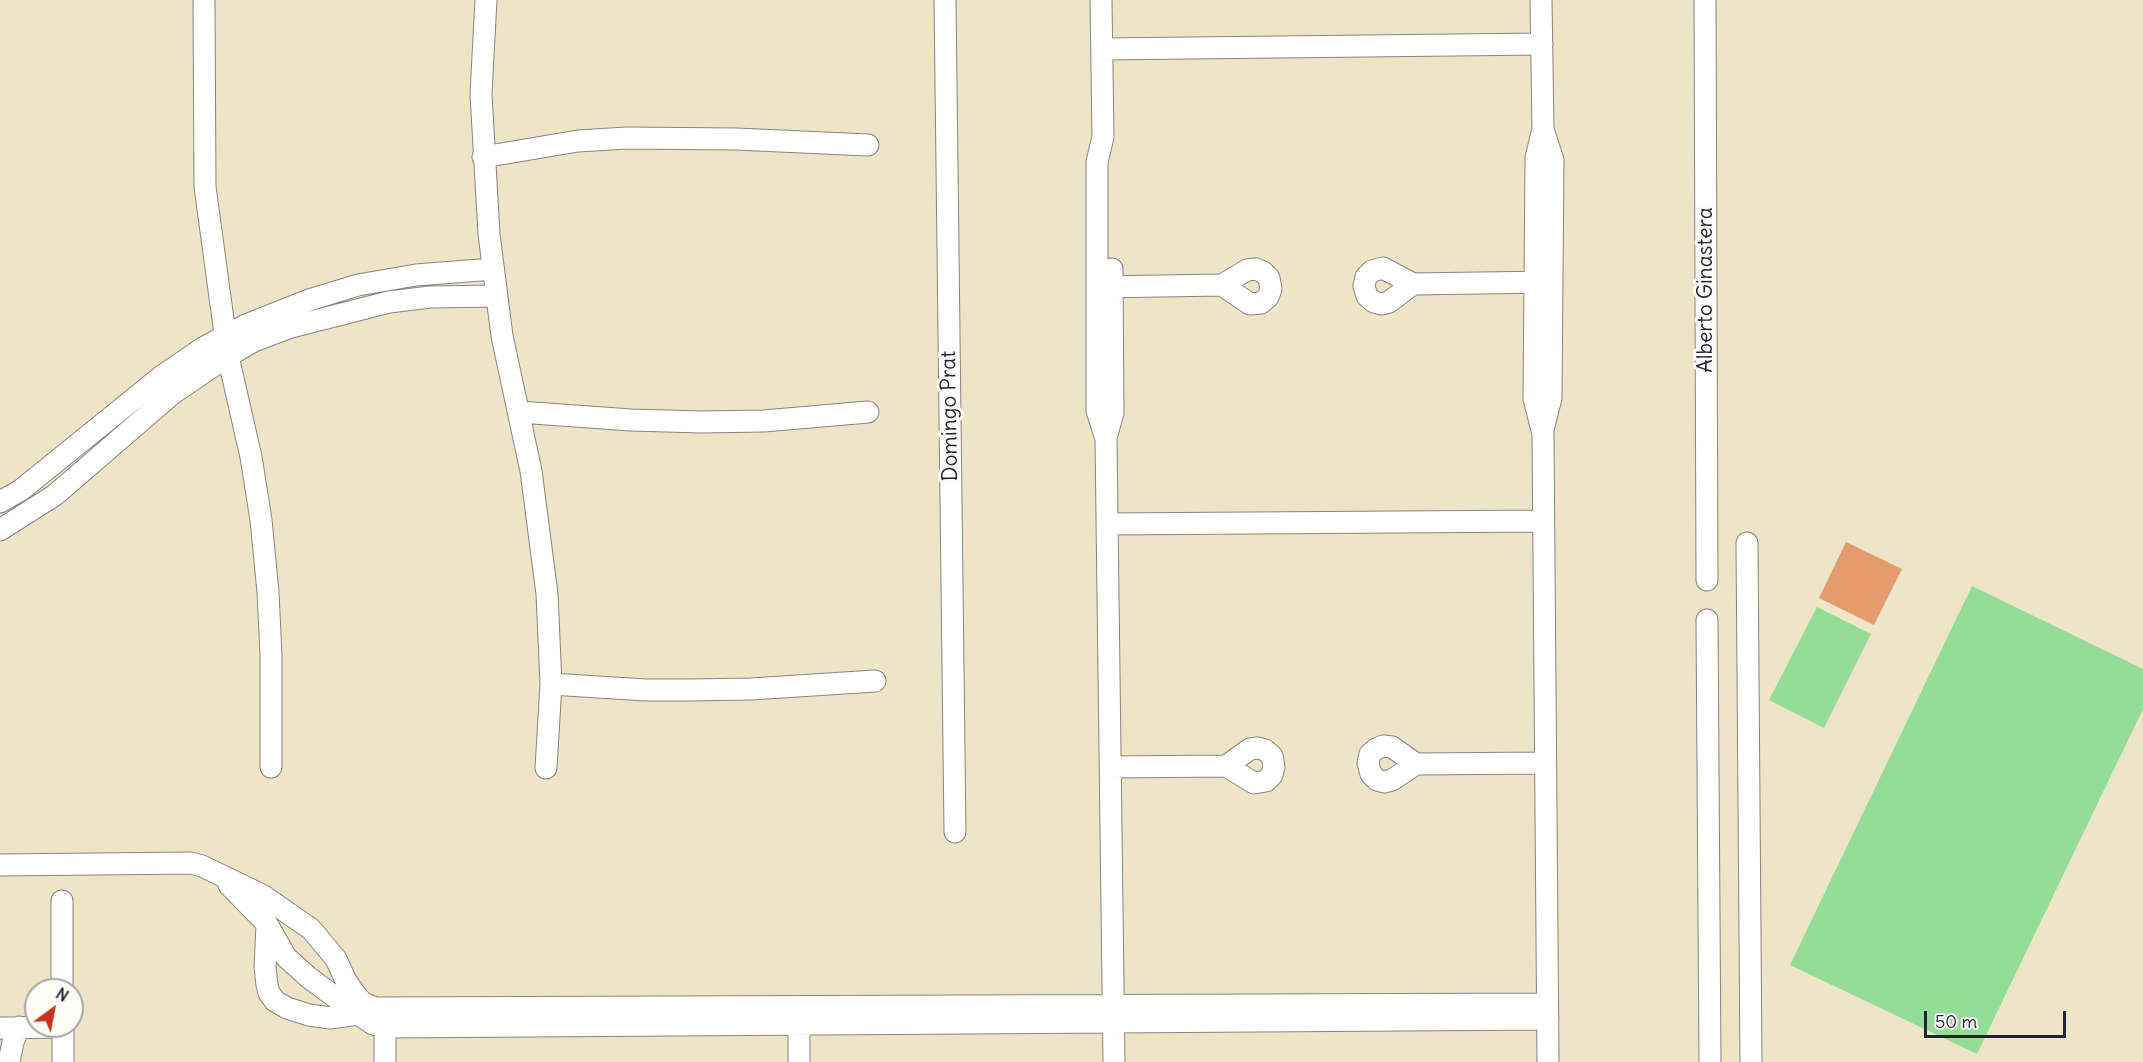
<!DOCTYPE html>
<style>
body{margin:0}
#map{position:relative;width:2143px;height:1062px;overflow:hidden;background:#eee5c7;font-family:Delius,sans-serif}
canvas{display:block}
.north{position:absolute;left:24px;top:978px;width:60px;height:60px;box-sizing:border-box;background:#fdfcf7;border:2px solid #a5a5ac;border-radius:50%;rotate:32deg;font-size:16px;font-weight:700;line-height:24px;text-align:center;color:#22223b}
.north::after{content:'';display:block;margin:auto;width:21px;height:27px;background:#c8321e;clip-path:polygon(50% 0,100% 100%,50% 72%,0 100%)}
.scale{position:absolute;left:1924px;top:1011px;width:142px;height:27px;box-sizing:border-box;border:3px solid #22223b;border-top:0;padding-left:8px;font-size:18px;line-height:21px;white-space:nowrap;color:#22223b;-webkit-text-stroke:4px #fdfcf7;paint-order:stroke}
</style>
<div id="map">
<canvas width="2143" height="1062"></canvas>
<div class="north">N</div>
<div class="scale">50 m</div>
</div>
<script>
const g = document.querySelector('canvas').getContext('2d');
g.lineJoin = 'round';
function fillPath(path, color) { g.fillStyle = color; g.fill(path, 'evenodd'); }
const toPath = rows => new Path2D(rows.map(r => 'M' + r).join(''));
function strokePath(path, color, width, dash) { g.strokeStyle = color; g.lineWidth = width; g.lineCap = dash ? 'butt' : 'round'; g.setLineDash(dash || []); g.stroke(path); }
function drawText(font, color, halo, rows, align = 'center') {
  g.font = font + ' Delius,sans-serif'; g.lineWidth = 6; g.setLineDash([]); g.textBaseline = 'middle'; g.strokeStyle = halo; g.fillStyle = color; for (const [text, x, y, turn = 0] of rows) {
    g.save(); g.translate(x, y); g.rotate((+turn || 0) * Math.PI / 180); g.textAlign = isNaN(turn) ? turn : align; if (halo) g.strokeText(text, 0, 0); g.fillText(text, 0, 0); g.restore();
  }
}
const green = toPath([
 [1972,586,2143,669,2143,709,1977,1054,1790,965],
 [1817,607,1871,634,1824,728,1769,700]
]);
const building = toPath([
 [1846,542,1902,569,1874,625,1819,598]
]);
const minor = toPath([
 [204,0,205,187,228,356,251,457,261,520,268,592,271,655,271,767],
 [486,0,481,94,489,234,502,336,531,471,547,594,551,684,546,768],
 [945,0,955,832],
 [1101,0,1103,137,1097,162,1097,411,1106,439,1114,1062],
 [1541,0,1543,129,1536,158,1534,399,1543,434,1548,1062],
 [1705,0,1707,580],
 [1102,49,1542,44],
 [1543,129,1553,160,1551,398,1543,430],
 [483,157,578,141,627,138,736,139,868,145],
 [1413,284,1389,302,1381,304,1374,302,1367,296,1364,286,1366,277,1372,271,1383,268,1413,284,1549,282],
 [1099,287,1222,285,1247,270,1256,269,1263,272,1269,278,1271,289,1268,297,1261,303,1250,304,1222,285],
 [519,412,631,420,701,422,764,421,868,412],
 [1106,438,1113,413,1112,269],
 [0,502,21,490,162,376,203,348,246,325,309,300,358,285,416,275,493,269],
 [1107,524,1543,521],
 [0,530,55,495,172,394,228,356,254,341,291,327,389,302,430,297,496,296],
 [1747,543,1751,1062],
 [1707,620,1710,1062],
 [551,684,646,690,689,690,751,689,875,681],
 [1416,764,1392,747,1383,746,1376,749,1370,754,1368,763,1371,774,1377,780,1384,782,1392,780,1416,764,1545,763],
 [1110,767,1226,766,1250,749,1258,748,1265,750,1272,756,1274,767,1272,775,1266,781,1254,783,1226,766],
 [0,865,191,863,202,866,262,895,311,929,336,959,346,981,358,998,365,1004,376,1008,1547,1004],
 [229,885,267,924,286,957,308,977,358,1014,373,1024,385,1027,1548,1019],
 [62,901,62,990],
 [267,925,265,967,267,985,269,993,275,1001,287,1008,309,1015,330,1018,358,1014,361,1011],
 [799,1010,799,1062],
 [0,1028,63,1027,63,1062],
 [9,1062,13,1042,19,1027],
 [385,1062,385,1014]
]);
const streetNames = [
 ["Alberto Ginastera",1706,290,-90],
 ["Domingo Prat",950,416,-91]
];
fillPath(green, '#93dd98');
fillPath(building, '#e49c6e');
strokePath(minor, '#888481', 23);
strokePath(minor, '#fff', 21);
drawText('21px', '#22223b', '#fdfcf7', streetNames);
</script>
